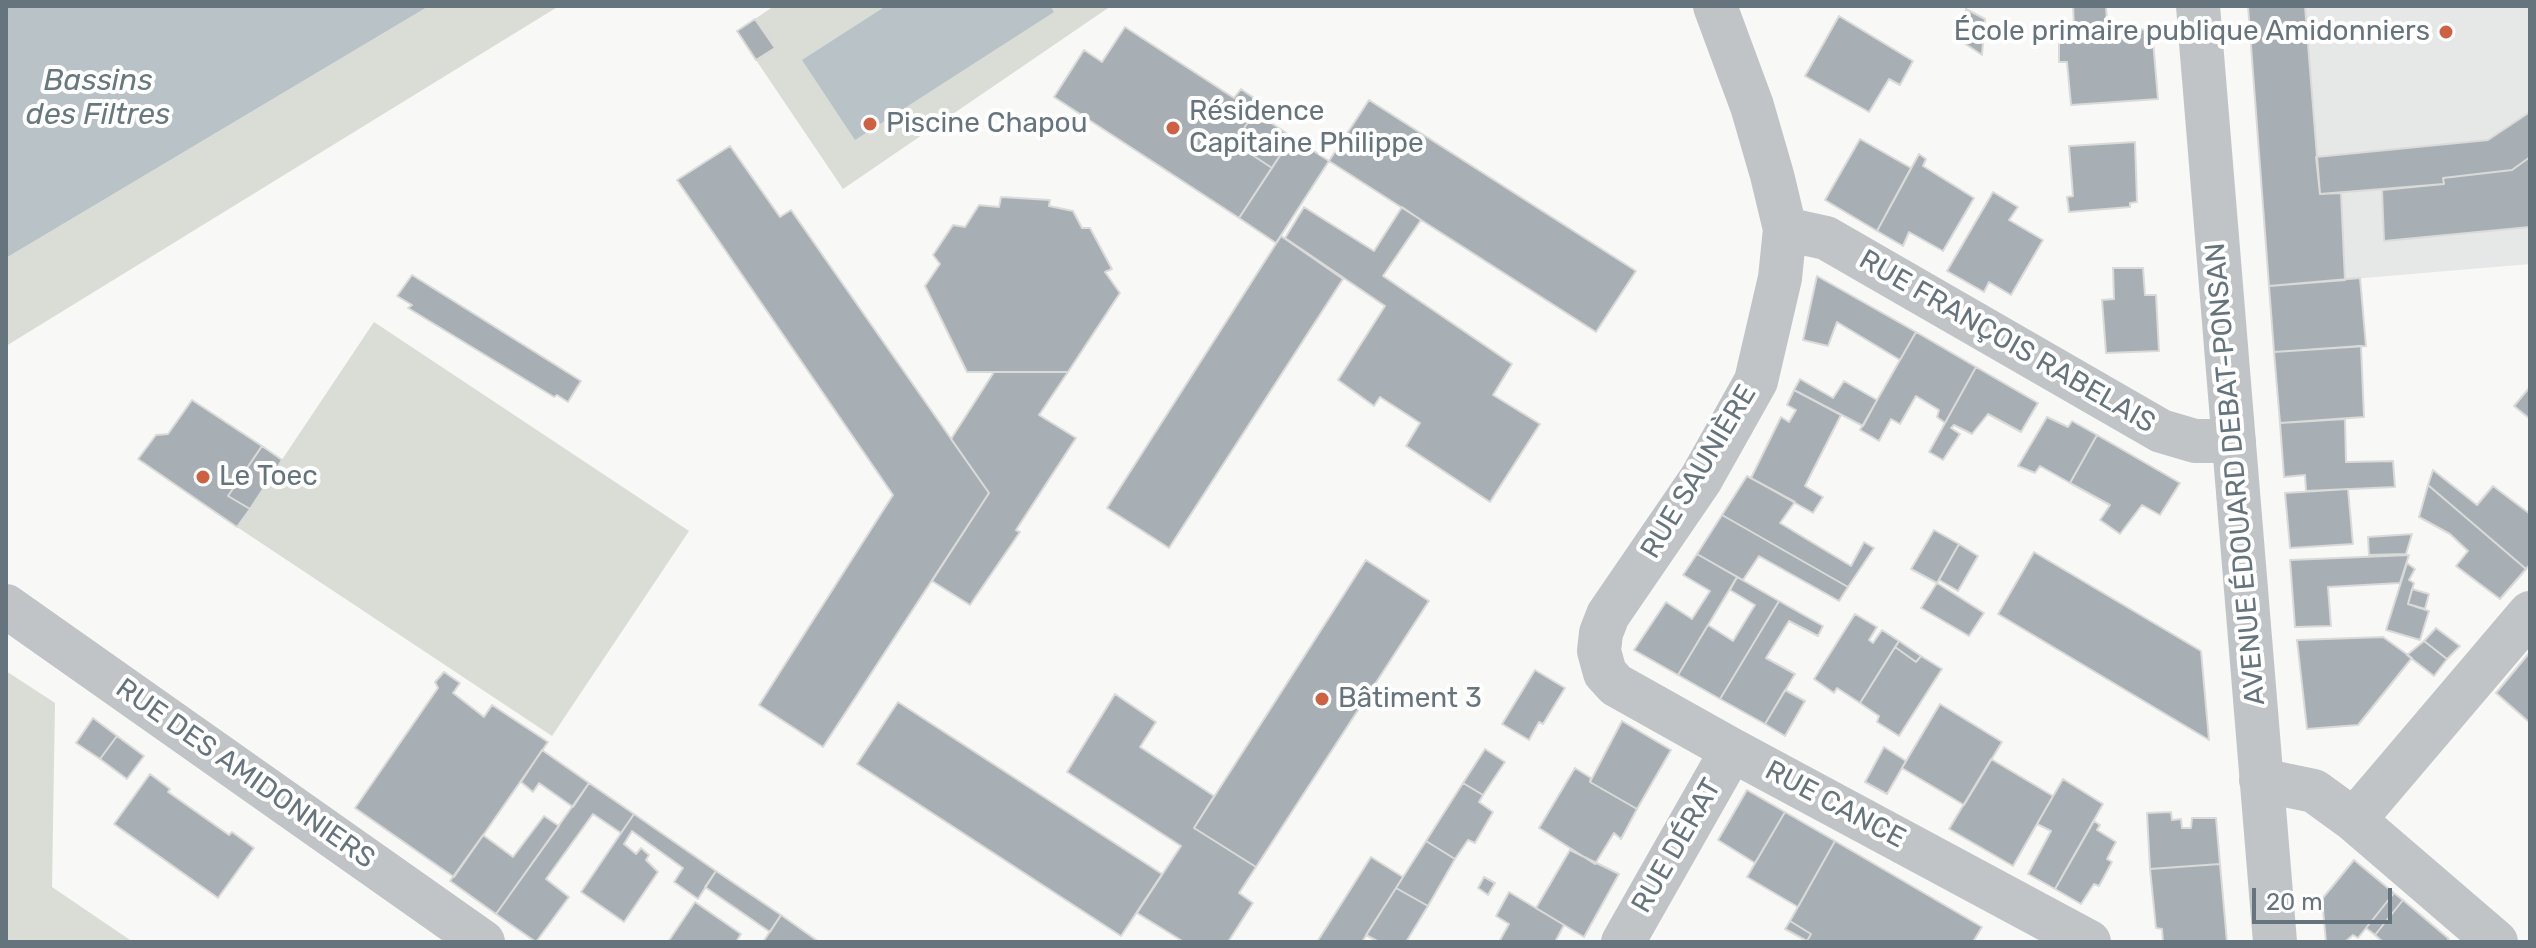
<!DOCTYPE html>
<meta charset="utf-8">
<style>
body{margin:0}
#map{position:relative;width:2536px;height:948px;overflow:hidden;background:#f8f8f6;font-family:Rubik,sans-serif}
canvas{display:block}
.frame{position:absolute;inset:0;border:8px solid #66747d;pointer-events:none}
.scale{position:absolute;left:2252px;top:888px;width:140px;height:36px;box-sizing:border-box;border:4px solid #66747d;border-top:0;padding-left:10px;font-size:24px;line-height:28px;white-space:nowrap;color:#66747d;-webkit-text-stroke:6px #fff;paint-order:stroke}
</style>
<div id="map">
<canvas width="2536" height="948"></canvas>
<div class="frame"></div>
<div class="scale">20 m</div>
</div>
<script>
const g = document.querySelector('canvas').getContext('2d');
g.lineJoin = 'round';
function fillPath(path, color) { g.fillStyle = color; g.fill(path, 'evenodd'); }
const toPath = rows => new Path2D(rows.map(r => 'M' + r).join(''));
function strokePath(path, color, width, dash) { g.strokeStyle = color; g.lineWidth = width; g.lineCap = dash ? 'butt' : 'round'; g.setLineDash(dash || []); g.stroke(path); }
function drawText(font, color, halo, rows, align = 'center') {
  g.font = font + ' Rubik,sans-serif'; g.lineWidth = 8; g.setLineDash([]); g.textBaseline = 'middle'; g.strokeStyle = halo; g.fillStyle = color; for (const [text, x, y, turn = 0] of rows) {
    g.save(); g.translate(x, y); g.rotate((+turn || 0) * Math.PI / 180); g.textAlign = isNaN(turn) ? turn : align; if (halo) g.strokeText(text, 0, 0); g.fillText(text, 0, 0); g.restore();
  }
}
const built = toPath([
 [2248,6,2530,6,2530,264,2269,286]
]);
const green = toPath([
 [429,6,559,6,6,346,6,258],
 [774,6,1111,6,843,189,756,60,774,48,755,19],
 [374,322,689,531,552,736,237,527],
 [6,671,55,703,52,887,133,942,6,942]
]);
const water = toPath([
 [6,6,429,6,6,258],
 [886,6,1050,6,1054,12,855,140,802,60]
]);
const building = toPath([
 [2073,6,2106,6,2107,23,2074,26,2073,6],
 [2248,6,2305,6,2320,194,2341,193,2345,280,2269,286,2248,6],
 [1966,9,1985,19,1982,55,1964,43,1966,9],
 [1839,16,1913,61,1900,85,1889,79,1869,112,1805,76,1839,16],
 [755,19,775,48,756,60,737,31,755,19],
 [1125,27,1234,98,1241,89,1261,103,1234,143,1272,168,1239,218,1054,97,1084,50,1102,62,1125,27],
 [2152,29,2158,99,2071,105,2067,62,2059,62,2059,39,2075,38,2076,33,2152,29],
 [1369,100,1636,271,1596,332,1329,161,1369,100],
 [1255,112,1292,137,1272,168,1234,143,1255,112],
 [2530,112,2530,157,2512,170,2443,178,2444,184,2320,194,2316,157,2488,140,2530,112],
 [1292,137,1329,161,1276,243,1239,218,1292,137],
 [1860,139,1911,168,1877,231,1825,200,1860,139],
 [2135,142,2137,202,2130,203,2130,207,2069,212,2067,197,2073,196,2069,146,2135,142],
 [730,146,780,217,791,210,989,493,823,747,759,705,893,495,677,180,730,146],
 [1919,154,1926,159,1923,166,1974,198,1943,251,1909,232,1903,246,1877,231,1919,154],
 [2530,157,2530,227,2384,241,2382,190,2444,184,2443,178,2512,170,2530,157],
 [1993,192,2018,207,2009,220,2043,240,2011,295,1989,282,1984,292,1947,271,1993,192],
 [1001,197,1050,200,1049,206,1073,211,1082,228,1090,228,1112,269,1105,272,1120,293,1068,372,967,372,925,286,940,264,933,255,953,225,965,227,979,205,999,207,1001,197],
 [1304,207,1374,251,1402,207,1421,220,1383,276,1512,364,1493,395,1540,424,1490,502,1406,446,1420,423,1380,397,1374,406,1338,380,1385,306,1285,238,1304,207],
 [1281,236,1343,279,1169,548,1107,508,1281,236],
 [2113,268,2143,268,2145,295,2156,295,2159,351,2106,353,2102,300,2114,299,2113,268],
 [412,275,581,381,568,402,557,395,554,397,408,308,412,305,397,296,412,275],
 [1817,276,1916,332,1900,360,1837,322,1828,346,1803,340,1817,276],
 [2360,278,2366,346,2274,352,2269,286,2360,278],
 [1916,332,1976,367,1945,423,1937,417,1939,410,1916,396,1900,424,1891,419,1879,441,1860,430,1916,332],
 [2361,346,2364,417,2280,423,2274,352,2361,346],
 [1976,367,2038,403,2021,432,1988,414,1972,434,1954,425,1951,428,1960,434,1943,460,1929,452,1976,367],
 [994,372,1068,372,1039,415,1076,438,1016,530,1020,532,970,605,932,581,989,493,951,439,994,372],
 [1800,379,1833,398,1844,381,1877,400,1863,426,1794,390,1800,379],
 [2530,387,2530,419,2514,406,2530,387],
 [1794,390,1841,415,1805,486,1823,497,1813,513,1751,478,1781,417,1789,422,1796,410,1787,405,1794,390],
 [192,400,262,446,228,496,250,509,237,527,138,459,156,435,168,434,192,400],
 [2047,417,2068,427,2072,421,2097,435,2070,483,2040,466,2035,473,2018,466,2047,417],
 [2345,419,2346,462,2393,461,2395,487,2306,491,2305,475,2284,477,2280,423,2345,419],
 [2097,435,2180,483,2160,515,2142,505,2120,534,2100,520,2110,505,2070,483,2097,435],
 [262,446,282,460,250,509,228,496,262,446],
 [2433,470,2477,505,2493,486,2530,514,2530,564,2526,569,2428,485,2433,470],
 [1747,476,1795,502,1780,523,1851,566,1864,542,1874,548,1848,587,1722,515,1747,476],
 [2428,485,2526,569,2500,599,2456,566,2468,551,2450,534,2419,517,2428,485],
 [2348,489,2353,544,2290,548,2285,493,2348,489],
 [1722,515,1848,587,1839,601,1759,556,1743,580,1697,554,1722,515],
 [1934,530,1959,544,1937,583,1911,569,1934,530],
 [2412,534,2406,554,2369,555,2368,537,2412,534],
 [1959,544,1978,556,1958,591,1939,580,1959,544],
 [2034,552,2201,651,2209,740,1998,614,2034,552],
 [1697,554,1737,577,1678,675,1634,650,1666,602,1692,619,1710,591,1683,575,1697,554],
 [2409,555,2400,583,2328,587,2331,626,2295,627,2290,560,2409,555],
 [1366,560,1429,601,1256,867,1194,828,1366,560],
 [2407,563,2415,569,2409,580,2414,583,2408,604,2429,611,2420,640,2386,630,2407,563],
 [1737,577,1779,601,1720,699,1678,675,1708,625,1733,641,1755,605,1730,590,1737,577],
 [1937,583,1984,613,1969,636,1921,608,1937,583],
 [2412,589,2429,594,2425,609,2408,604,2412,589],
 [1779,601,1823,626,1818,636,1789,621,1766,658,1795,674,1765,724,1720,699,1779,601],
 [1855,614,1877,627,1869,640,1873,643,1882,630,1899,641,1860,703,1837,688,1834,693,1814,679,1855,614],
 [2436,628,2460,646,2447,659,2424,641,2436,628],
 [2383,637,2412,658,2358,725,2307,729,2297,640,2383,637],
 [1899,641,1921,656,1916,662,1895,647,1899,641],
 [2424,641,2447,659,2434,676,2407,655,2424,641],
 [1895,647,1916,662,1921,656,1942,669,1899,736,1877,722,1879,716,1860,703,1895,647],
 [2530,652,2530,720,2529,722,2496,693,2530,652],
 [1535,670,1565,688,1543,724,1539,722,1529,740,1502,724,1535,670],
 [444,672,460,683,453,693,484,717,492,705,548,742,454,877,355,808,438,688,435,682,444,672],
 [1785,690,1805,701,1785,736,1765,724,1785,690],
 [1115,694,1156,722,1140,747,1214,796,1194,828,1256,867,1239,893,1253,903,1228,942,1184,942,1137,913,1181,846,1067,772,1115,694],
 [898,702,1162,874,1121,936,857,764,898,702],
 [1940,704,2002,742,1964,805,1902,768,1940,704],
 [93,718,117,736,100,759,76,743,93,718],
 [1622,721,1671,750,1637,809,1590,782,1622,721],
 [117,736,144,756,127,779,100,759,117,736],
 [1884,747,1906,761,1887,794,1865,782,1884,747],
 [1485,749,1505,762,1483,795,1463,783,1485,749],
 [542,750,589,783,573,807,539,783,533,792,521,782,542,750],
 [1991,759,2053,796,2013,866,1949,829,1991,759],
 [1575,768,1591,778,1590,782,1637,809,1621,839,1614,833,1595,864,1539,828,1575,768],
 [150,774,170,789,168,792,229,835,232,832,254,848,218,898,114,824,150,774],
 [2063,779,2103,804,2055,889,2028,874,2051,831,2037,824,2063,779],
 [589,783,634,814,621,833,593,814,546,879,569,897,536,942,496,914,589,783],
 [1463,783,1483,795,1479,802,1493,812,1475,843,1468,840,1455,859,1426,841,1463,783],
 [1747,790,1785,812,1755,863,1718,840,1747,790],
 [1785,812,1835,841,1798,907,1747,877,1785,812],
 [2171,812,2172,820,2181,819,2182,828,2191,828,2192,818,2216,818,2220,864,2150,869,2147,813,2171,812],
 [634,814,716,871,698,899,674,882,683,868,632,831,624,844,636,854,641,848,649,855,646,860,658,872,624,922,581,892,634,814],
 [544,816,559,826,496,914,450,881,483,835,513,857,544,816],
 [2094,821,2100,825,2097,830,2116,842,2107,859,2112,862,2099,886,2094,884,2081,904,2055,889,2094,821],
 [1426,841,1455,859,1428,906,1396,888,1426,841],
 [1835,841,1982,927,1973,942,1807,941,1811,934,1790,921,1835,841],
 [1570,850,1619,874,1584,937,1536,908,1570,850],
 [1371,857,1403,877,1396,888,1362,942,1317,942,1371,857],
 [2354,860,2394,893,2358,938,2353,935,2345,942,2326,942,2322,899,2354,860],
 [2220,864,2227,942,2163,942,2162,929,2156,928,2150,869,2220,864],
 [716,871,781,915,770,932,705,887,716,871],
 [1484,877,1495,883,1488,895,1478,888,1484,877],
 [1396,888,1428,906,1406,942,1379,942,1366,935,1396,888],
 [1509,892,1564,925,1555,942,1499,942,1509,924,1496,916,1509,892],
 [2394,893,2403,900,2375,935,2366,928,2394,893],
 [2403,900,2449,939,2446,942,2383,942,2375,935,2403,900],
 [695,902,741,934,736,942,668,942,695,902],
 [781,915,819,942,763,942,781,915],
 [1790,921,1811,934,1807,941,1785,929,1790,921]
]);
const street = toPath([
 [1715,6,1752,106,1772,175,1785,229,1780,278,1756,381,1701,479,1608,615,1601,633,1599,651,1605,673,1616,685,1732,750,2089,942],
 [2198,6,2275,942],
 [1785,229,1826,238,2161,431,2195,441,2234,441],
 [6,606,483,942],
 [2261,780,2314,791,2354,820,2496,942],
 [2354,820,2530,613],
 [1623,942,1732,750]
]);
const markers = [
 [2446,32,8,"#cd6141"],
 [870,124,8,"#cd6141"],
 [1173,128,8,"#cd6141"],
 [203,477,8,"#cd6141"],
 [1322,699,8,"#cd6141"]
];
const poiNames = [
 ["École primaire publique Amidonniers",2430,32,"right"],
 ["Résidence",1189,112],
 ["Capitaine Philippe",1189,144],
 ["Piscine Chapou",886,124],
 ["Le Toec",219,477],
 ["Bâtiment 3",1338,699]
];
const streetNames = [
 ["RUE FRANÇOIS RABELAIS",2007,342,30],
 ["RUE SAUNIÈRE",1699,472,-59],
 ["AVENUE ÉDOUARD DEBAT-PONSAN",2236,474,-95],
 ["RUE DES AMIDONNIERS",245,774,35],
 ["RUE CANCE",1835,805,28],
 ["RUE DÉRAT",1677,846,-60]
];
const waterNames = [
 ["Bassins",98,81],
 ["des Filtres",98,115]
];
fillPath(built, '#e6e7e7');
fillPath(green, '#d9ddd6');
fillPath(water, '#b9c3c7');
fillPath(building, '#a8afb4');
strokePath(building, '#dadad9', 2);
strokePath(street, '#c0c4c7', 44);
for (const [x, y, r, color] of markers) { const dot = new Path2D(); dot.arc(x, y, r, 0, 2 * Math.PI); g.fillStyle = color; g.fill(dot); strokePath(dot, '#fff', 3); }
drawText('28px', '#66747d', '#fff', poiNames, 'left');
drawText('28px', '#66747d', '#fff', streetNames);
drawText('italic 30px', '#67787f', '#fff', waterNames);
</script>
